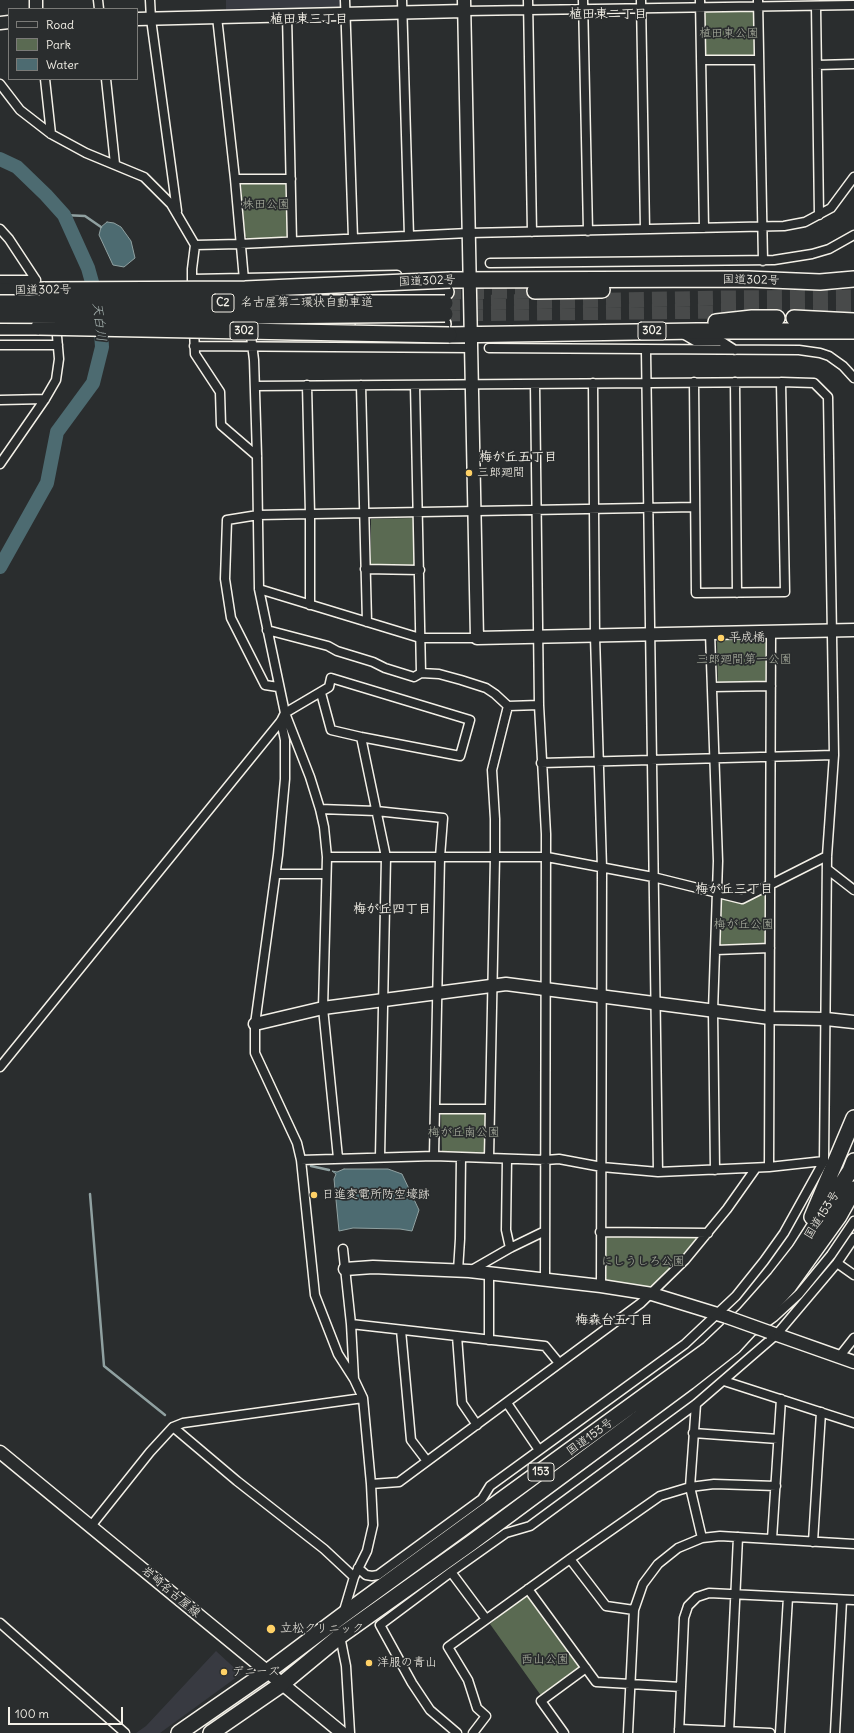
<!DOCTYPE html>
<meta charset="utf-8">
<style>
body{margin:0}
#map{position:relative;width:854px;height:1733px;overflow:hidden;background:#2a2d2e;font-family:Delius,sans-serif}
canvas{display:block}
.legend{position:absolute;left:8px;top:8px;width:130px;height:72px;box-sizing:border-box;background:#2a2d2e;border:1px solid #7b7b78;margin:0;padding:5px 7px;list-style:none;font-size:12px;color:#f4f1e8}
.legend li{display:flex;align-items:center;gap:8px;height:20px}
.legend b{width:20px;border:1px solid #7b7b78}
.scale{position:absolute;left:8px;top:1707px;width:115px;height:18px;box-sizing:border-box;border:2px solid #f4f1e8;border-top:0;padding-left:5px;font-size:12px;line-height:14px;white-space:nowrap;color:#f4f1e8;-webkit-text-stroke:3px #2a2d2e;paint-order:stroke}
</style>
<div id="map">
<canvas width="854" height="1733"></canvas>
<ul class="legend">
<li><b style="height:5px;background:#2a2d2e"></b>Road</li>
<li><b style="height:11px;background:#5a6a52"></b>Park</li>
<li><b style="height:11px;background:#4d6b71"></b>Water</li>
</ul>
<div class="scale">100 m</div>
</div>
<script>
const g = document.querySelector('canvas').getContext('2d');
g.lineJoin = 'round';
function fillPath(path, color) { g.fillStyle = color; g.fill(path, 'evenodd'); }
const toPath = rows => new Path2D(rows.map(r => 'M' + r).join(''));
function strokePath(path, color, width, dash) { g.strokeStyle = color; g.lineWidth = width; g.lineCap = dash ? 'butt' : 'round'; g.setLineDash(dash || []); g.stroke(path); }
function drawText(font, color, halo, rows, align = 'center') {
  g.font = font + ' Delius,"Klee One",sans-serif'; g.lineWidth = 3.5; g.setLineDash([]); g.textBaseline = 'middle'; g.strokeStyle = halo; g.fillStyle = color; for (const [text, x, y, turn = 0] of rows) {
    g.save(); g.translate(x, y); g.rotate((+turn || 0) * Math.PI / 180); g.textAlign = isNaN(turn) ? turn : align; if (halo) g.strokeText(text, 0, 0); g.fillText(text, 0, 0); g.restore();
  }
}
const built = toPath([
 [226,0,342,0,342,7,341,9,226,11],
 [216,1651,241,1674,160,1733,136,1733,146,1726]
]);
const green = toPath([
 [704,11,752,11,755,13,755,54,752,58,706,58,702,55,702,14],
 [288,181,289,238,248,239,245,236,241,183],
 [415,518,417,567,371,567,371,519],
 [770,635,770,684,718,685,717,637],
 [770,890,769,947,718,948,720,899,722,897,742,902],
 [441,1110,484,1112,487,1116,485,1152,482,1155,442,1152],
 [606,1237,697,1238,654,1288,605,1280],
 [526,1594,581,1667,542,1697,490,1624]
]);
const water = toPath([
 [107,222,114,223,121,227,131,241,135,258,124,267,113,265,99,235,101,227,107,222],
 [344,1169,388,1169,402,1174,419,1210,412,1231,400,1229,353,1228,339,1231,334,1179,336,1174,332,1171,337,1172,344,1169]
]);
const stream = toPath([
 [64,215,85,216,101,227],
 [311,1166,329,1170],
 [90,1194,104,1366,165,1415]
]);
const river = toPath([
 [0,159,17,167,46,195,64,215,88,268,95,293,100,317,102,347,93,383,57,432,47,483,0,567]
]);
const highwayTunnel = toPath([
 [446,292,535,291],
 [445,303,727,298,854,297],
 [445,314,730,311,854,312]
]);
const street = toPath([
 [98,0,99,9],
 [150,0,151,19,177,211],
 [345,0,353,238],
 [402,0,409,236],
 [528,0,532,232],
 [583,0,588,231],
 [641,0,645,229],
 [700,0,704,228],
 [758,0,763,261],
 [816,6,819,215],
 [464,11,854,5],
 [287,15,292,241],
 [217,17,235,179,245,291],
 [701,60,759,60],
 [817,65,854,64],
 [45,79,51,134],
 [106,79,115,164],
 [0,84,20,110,51,134,86,153,144,177,171,204,195,245,192,269,192,292],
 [235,179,291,179],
 [0,229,9,239,36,280],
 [195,245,240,244,469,233,784,226,805,222,831,208,854,177],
 [490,263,774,260,812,254,829,249,854,235],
 [192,279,397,275],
 [0,280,36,280],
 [194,328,195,354,220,392,221,425,257,456],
 [250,328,254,360,257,456,259,589,285,713,310,777,320,809,324,827,327,857,323,1008,338,1158],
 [683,334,695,341,721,341,735,350],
 [0,345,58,345],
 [194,346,471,348],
 [489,348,799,350,820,353,829,356,843,366,854,378],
 [646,351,658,1172],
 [694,382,696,593,785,592,781,382],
 [735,382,737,593],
 [593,383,595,636,602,868,601,1286],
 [535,384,539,705,546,834,545,1281],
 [307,385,310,514,310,605],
 [361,385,367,622],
 [415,385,421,673],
 [255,386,781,382,814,383,828,397,834,755,827,856,824,1161,784,1233,764,1261,736,1296,685,1344,490,1486,482,1499,378,1575,372,1576,366,1575,358,1568],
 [0,400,45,399],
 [0,464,45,399,56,380,59,359,57,336],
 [365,569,420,570],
 [259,589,420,638,477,638],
 [267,630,328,646,337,651,373,662,385,668,414,677,421,673,439,674,461,680,486,688,495,694,508,706,539,705],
 [710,633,718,861,713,1011,715,1170],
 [278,687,265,685,231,618,225,579,227,520,258,515,695,507],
 [712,687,771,686],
 [281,721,285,740,285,779,278,855,255,1024,255,1053,297,1143,301,1160,315,1295,338,1354,354,1379],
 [361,737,386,857,380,1157],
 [541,763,834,755],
 [320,809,376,811,443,818,440,857,434,1156],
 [327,857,547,857,653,877,742,899,827,856],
 [827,869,854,890],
 [276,874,326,874],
 [716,950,770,948],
 [0,1067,281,721,285,713,329,687,331,678,470,720,460,756,361,737,331,730,321,693],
 [436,1109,490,1109],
 [489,1158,495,857,495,819,492,770,508,706],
 [507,1159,506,1230,510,1248],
 [301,1160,434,1156,546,1160,559,1159,602,1167,658,1172,769,1167,824,1161],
 [769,1167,771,632],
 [600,1232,708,1233],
 [343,1249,351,1324,354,1379,363,1398,371,1484,373,1525,367,1551,354,1577,343,1614],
 [837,1263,854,1275],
 [458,1271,460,1239,461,1157],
 [470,1271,510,1248,545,1231],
 [351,1324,545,1346,559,1363],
 [401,1330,411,1440,427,1461],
 [756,1330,774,1317,799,1294,831,1255,854,1221],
 [457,1336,462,1403,477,1425],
 [489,1340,489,1274],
 [839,1357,854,1338],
 [724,1381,854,1423],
 [507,1403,539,1450],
 [696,1404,690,1487,702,1538],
 [173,1427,237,1481,324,1549,354,1577],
 [693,1433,778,1439],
 [371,1484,399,1482,641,1303,685,1260,727,1209,756,1168],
 [91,1526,150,1452,173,1427,183,1423,363,1398],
 [772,1539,781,1399],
 [813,1542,821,1412],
 [570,1559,606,1606,634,1610],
 [451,1572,486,1619],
 [528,1589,596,1682,681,1687],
 [0,1623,125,1733],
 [340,1636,346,1666,350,1733],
 [679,1729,770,1733],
 [457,1733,430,1710,412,1683,380,1625,451,1572,506,1533,530,1526,696,1404,777,1334,837,1263,854,1238],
 [473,1733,486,1716,477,1708,468,1680,448,1647,570,1559,660,1496,690,1487,714,1484,776,1486],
 [564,1733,541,1701,586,1668],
 [628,1733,634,1610,643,1584,658,1564,678,1548,702,1538,720,1536,854,1544],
 [679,1733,684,1618,688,1606,697,1597,709,1593,854,1600],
 [729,1733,738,1537],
 [780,1733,788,1597],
 [835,1733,842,1600]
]);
const secondary = toPath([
 [36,0,36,9],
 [464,0,477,638,854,630],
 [137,19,464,11],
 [0,23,9,22],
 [255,1024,323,1008,506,984,770,1018,826,1019,854,1022],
 [345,1269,373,1267,469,1271,601,1286,652,1294,727,1317],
 [769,1332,854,1362],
 [0,1452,342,1733]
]);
const highway = toPath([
 [450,280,747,279,820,282,854,279],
 [0,291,45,290],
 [535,291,602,290],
 [327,297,446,292],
 [794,318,854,321],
 [363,322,443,324],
 [716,322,752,318,777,318],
 [0,327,39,327],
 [449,335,697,331,854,331],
 [812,1217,854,1118],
 [179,1733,267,1672,343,1615,709,1349,746,1314,777,1279,799,1251,850,1171,854,1161],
 [211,1733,282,1684,340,1636,471,1543,688,1382,734,1346,788,1287,839,1216,854,1189]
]);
const secondaryBridge = toPath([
 [727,1317,769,1332]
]);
const highwayBridge = toPath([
 [45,290,245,289,450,280],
 [0,303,445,303],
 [0,315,256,316,445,314],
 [39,327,449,335]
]);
const markers = [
 [469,473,4,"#ffd166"],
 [721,638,4,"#ffd166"],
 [314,1195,4,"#ffd166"],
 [271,1629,5,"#ffd166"],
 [369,1663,4,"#ffd166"],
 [224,1672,4,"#ffd166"]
];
const shields = [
 [223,303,22],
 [244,331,28],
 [652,331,28],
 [541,1472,26]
];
const shieldNames = [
 ["C2",223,303],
 ["302",244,331],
 ["302",652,331],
 ["153",541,1472]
];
const parkNames = [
 ["植田東公園",729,34],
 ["株田公園",266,205],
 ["三郎廻間第一公園",744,660],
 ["梅が丘公園",744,925],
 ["梅が丘南公園",464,1133],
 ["にしうしろ公園",643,1262],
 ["西山公園",545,1660]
];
const streetNames = [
 ["国道302号",751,280,1],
 ["国道302号",427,281,-2],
 ["国道302号",43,290,-1],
 ["名古屋第二環状自動車道",307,303],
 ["国道153号",822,1215,-58],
 ["国道153号",590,1437,-36],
 ["岩崎名古屋線",171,1592,40]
];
const poiNames = [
 ["三郎廻間",477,473],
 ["平成橋",729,638],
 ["日進変電所防空壕跡",322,1195],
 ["立松クリニック",280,1629],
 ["洋服の青山",377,1663],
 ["デニーズ",232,1672]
];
const neighbourhoodNames = [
 ["植田東二丁目",608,14],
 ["植田東三丁目",309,19],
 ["梅が丘五丁目",518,457],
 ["梅が丘三丁目",734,889],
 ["梅が丘四丁目",392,909],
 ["梅森台五丁目",614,1320]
];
const waterNames = [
 ["天白川",99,322,83]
];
fillPath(built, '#383a41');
fillPath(green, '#5a6a52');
fillPath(water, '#4d6b71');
strokePath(water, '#90a1a1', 1);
strokePath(stream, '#90a1a1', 2.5);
strokePath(river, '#4d6b71', 14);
strokePath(highwayTunnel, '#484a4a', 15, [15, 8]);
strokePath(street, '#f4f1e8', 11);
strokePath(secondary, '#f4f1e8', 15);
strokePath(highway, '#f4f1e8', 18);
strokePath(street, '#2a2d2e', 8);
strokePath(secondary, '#2a2d2e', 12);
strokePath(highway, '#2a2d2e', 15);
strokePath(secondaryBridge, '#f4f1e8', 15, []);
strokePath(highwayBridge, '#f4f1e8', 18, []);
strokePath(secondaryBridge, '#2a2d2e', 12);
strokePath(highwayBridge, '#2a2d2e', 15);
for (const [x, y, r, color] of markers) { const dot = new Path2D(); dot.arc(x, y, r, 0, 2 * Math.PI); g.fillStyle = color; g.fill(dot); strokePath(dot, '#2a2d2e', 1.5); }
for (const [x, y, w] of shields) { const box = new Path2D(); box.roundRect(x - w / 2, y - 9, w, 18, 3); g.fillStyle = '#2a2d2e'; g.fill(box); strokePath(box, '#f4f1e8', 1); }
drawText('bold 11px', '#f4f1e8', null, shieldNames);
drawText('12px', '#afb4a4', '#2a2d2e', parkNames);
drawText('12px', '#f4f1e8', '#2a2d2e', streetNames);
drawText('12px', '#f4f1e8', '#2a2d2e', poiNames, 'left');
drawText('bold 13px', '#f4f1e8', '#2a2d2e', neighbourhoodNames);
drawText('italic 13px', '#a9b5b2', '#2a2d2e', waterNames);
</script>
